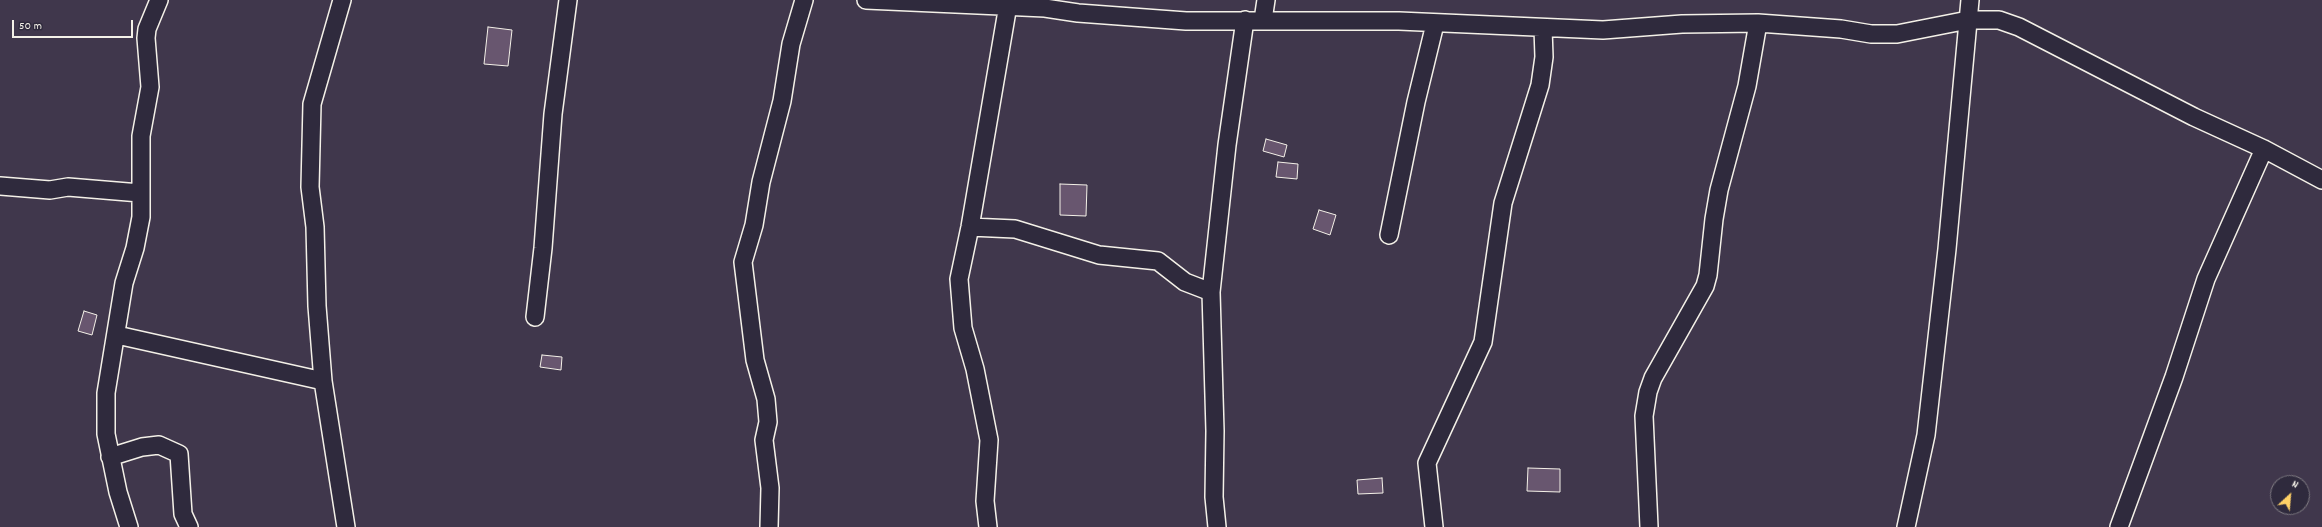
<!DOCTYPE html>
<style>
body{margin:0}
#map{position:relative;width:2322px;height:527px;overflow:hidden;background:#40374c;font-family:Dekko,sans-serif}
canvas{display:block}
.north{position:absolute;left:2270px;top:475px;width:40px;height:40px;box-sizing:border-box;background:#2f2a3d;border:1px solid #7e7a81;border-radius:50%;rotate:26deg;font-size:11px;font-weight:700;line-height:16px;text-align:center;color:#f4f1e8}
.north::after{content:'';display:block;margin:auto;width:14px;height:18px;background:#ffd166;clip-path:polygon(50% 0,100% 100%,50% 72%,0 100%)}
.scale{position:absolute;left:12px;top:20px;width:121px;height:18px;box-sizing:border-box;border:2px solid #f4f1e8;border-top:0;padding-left:5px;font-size:12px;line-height:14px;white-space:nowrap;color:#f4f1e8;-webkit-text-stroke:3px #2f2a3d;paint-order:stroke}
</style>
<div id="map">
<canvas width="2322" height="527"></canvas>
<div class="north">N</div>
<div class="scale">50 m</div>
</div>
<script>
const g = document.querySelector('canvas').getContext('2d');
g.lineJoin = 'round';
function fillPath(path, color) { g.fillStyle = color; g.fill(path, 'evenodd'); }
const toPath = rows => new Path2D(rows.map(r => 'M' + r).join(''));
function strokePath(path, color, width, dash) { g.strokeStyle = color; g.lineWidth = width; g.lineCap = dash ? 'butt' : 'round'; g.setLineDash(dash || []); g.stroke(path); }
const building = toPath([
 [488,27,512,30,508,66,484,64,488,27],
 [1266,139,1287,145,1284,157,1263,151,1266,139],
 [1278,162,1298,164,1297,179,1276,177,1278,162],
 [1060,184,1087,185,1086,216,1060,215,1060,184],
 [1319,210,1336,215,1330,235,1313,229,1319,210],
 [84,311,97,315,92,335,78,331,84,311],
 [542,355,562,357,561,370,540,367,542,355],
 [1528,468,1560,469,1560,492,1527,491,1528,468],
 [1382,478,1383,493,1358,494,1357,480,1382,478]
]);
const minor = toPath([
 [342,0,312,104,310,187,315,227,317,306,323,381,346,527],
 [866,0,1045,8,1078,13,1186,21,1399,21,1603,30,1682,24,1758,23,1841,29,1871,34,1897,34,1968,20,1999,20,2019,27,2194,117,2264,149,2322,180],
 [1263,20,1266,0],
 [0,186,50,190,68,187,140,193],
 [970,227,1015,229,1099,255,1158,261,1185,282,1211,292],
 [1389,235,1416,102,1435,24],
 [535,317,543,248,553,114,568,0],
 [117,335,323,381],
 [110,457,142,447,159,445,179,454,183,514,189,527],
 [129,527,118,492,106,434,106,393,124,283,135,248,141,217,141,136,150,87,146,38,147,29,159,0],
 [769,527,770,488,764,440,768,422,766,399,755,360,743,262,754,225,761,182,782,101,791,44,804,0],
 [988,527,985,501,989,440,975,369,963,328,959,279,970,227,1008,5],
 [1217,527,1214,497,1215,431,1211,292,1227,145,1245,20],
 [1434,527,1427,463,1483,342,1503,203,1540,85,1544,57,1543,28],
 [1649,527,1644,416,1648,392,1653,378,1705,286,1708,275,1714,219,1719,190,1747,86,1758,23],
 [1906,527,1926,435,1947,249,1970,0],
 [2119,527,2174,377,2206,279,2264,149]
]);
fillPath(building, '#68566f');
strokePath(building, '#f4f1e8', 1);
strokePath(minor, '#f4f1e8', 20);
strokePath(minor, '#2f2a3d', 17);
</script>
